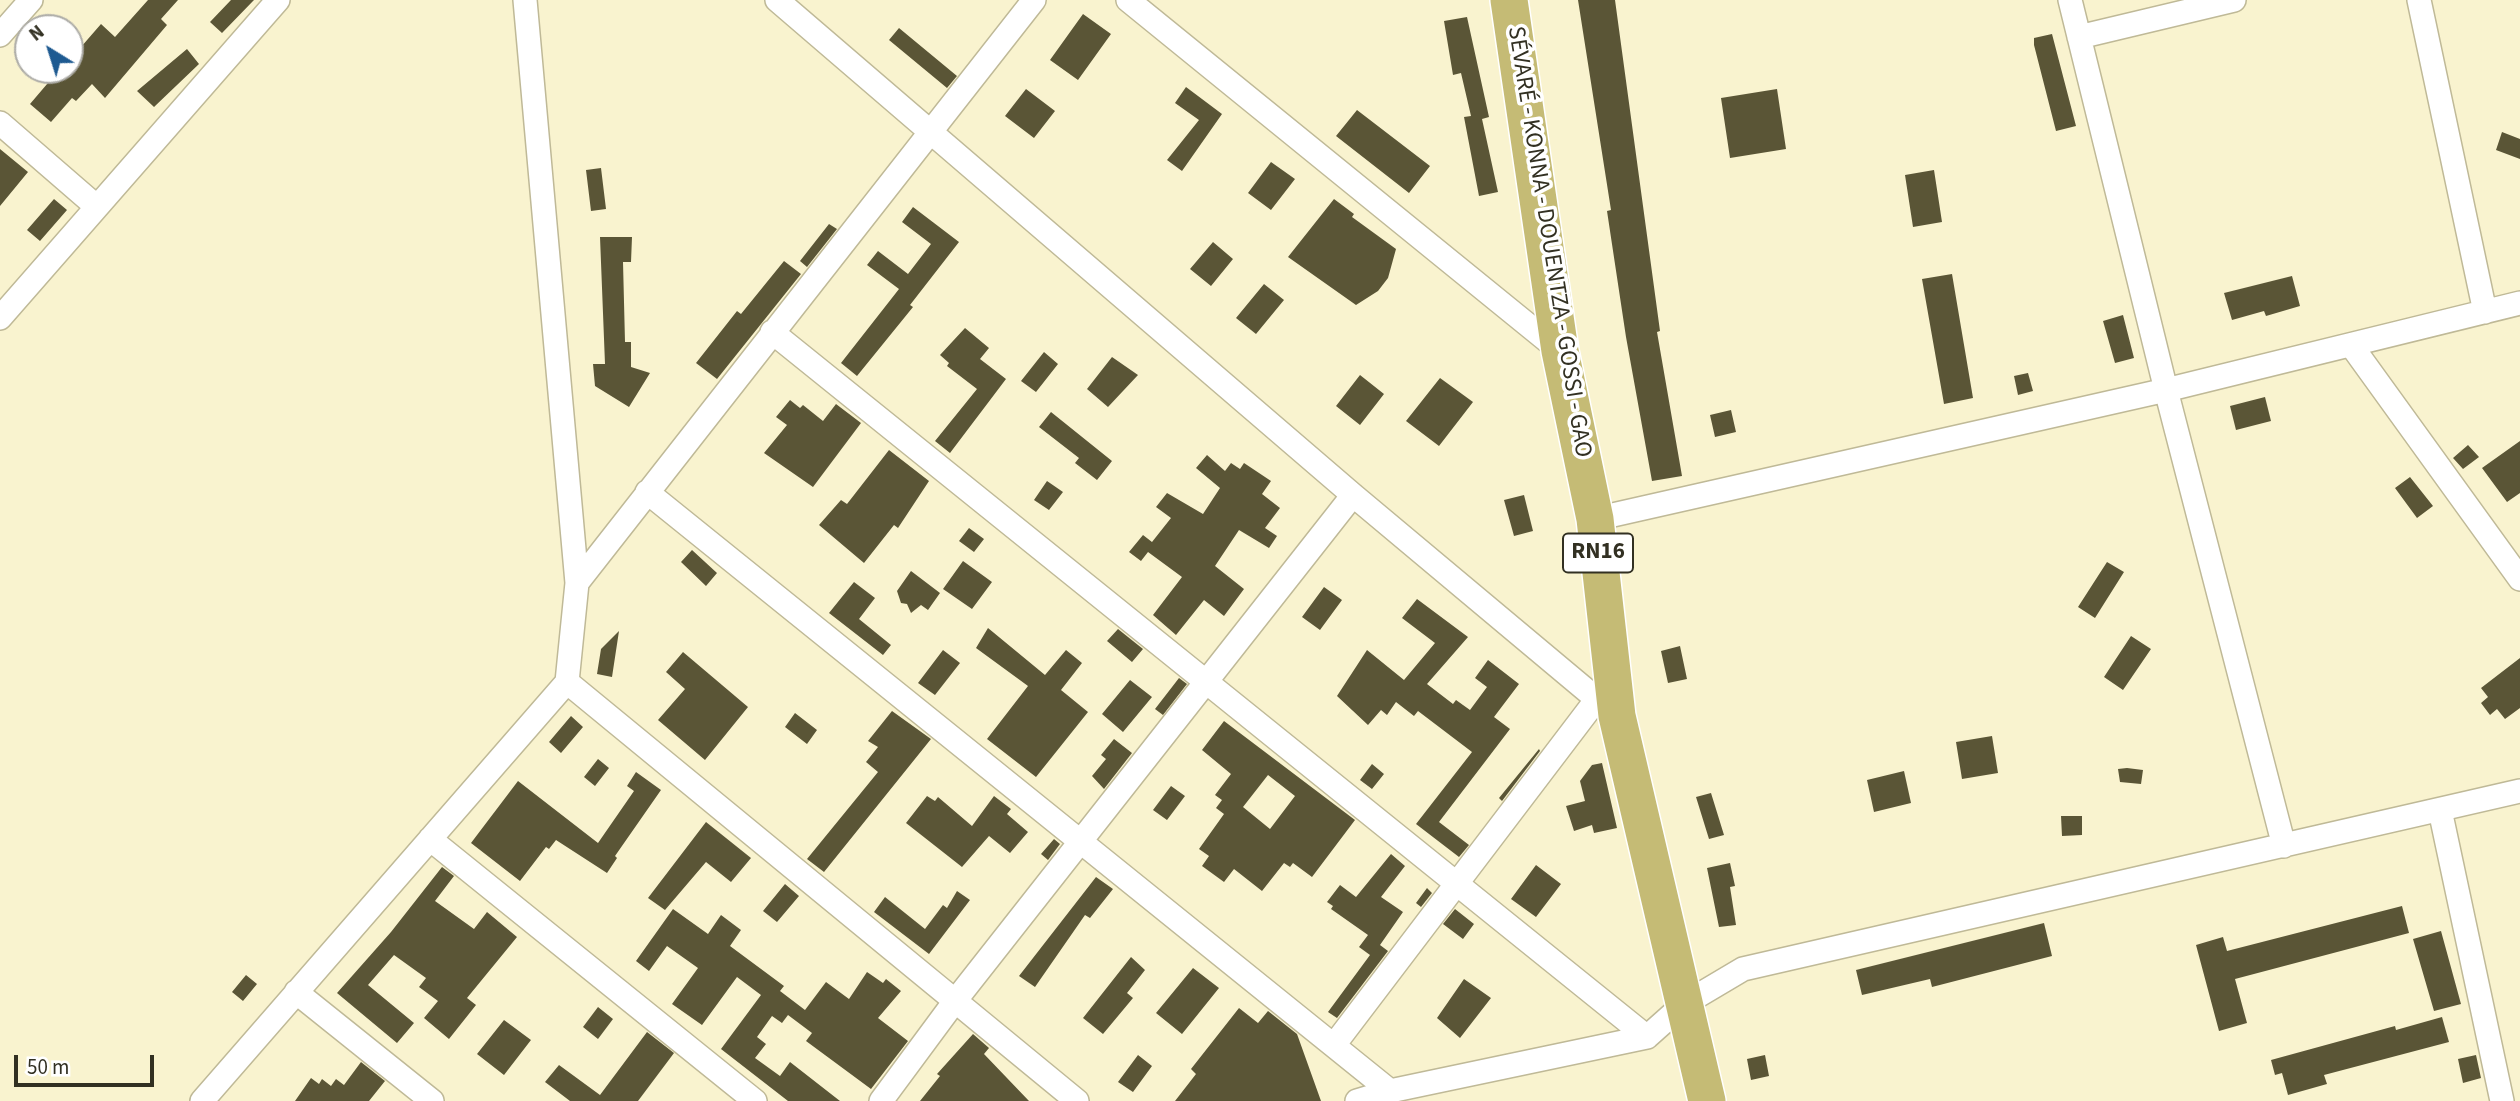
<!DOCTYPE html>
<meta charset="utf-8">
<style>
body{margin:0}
#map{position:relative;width:2520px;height:1101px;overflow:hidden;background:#f9f3cf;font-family:"Source Sans 3",sans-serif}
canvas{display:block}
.north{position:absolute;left:14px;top:14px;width:70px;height:70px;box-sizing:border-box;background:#fff;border:2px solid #adaca7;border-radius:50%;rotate:322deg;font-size:19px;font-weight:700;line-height:28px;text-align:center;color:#323022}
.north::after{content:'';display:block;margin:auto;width:24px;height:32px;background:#1e5a91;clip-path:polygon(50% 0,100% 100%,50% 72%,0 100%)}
.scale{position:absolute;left:14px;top:1055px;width:140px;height:32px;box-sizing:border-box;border:4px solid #323022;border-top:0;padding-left:9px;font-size:21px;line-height:24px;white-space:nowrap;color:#323022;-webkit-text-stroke:5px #fff;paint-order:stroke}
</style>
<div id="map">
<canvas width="2520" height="1101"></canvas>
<div class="north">N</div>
<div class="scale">50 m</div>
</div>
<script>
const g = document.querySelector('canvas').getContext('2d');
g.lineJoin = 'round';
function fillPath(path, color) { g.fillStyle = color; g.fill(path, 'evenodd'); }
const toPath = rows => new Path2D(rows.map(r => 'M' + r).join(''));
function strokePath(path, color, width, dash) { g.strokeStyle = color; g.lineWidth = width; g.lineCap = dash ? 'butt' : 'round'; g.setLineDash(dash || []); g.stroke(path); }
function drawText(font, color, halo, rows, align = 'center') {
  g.font = font + ' "Source Sans 3",sans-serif'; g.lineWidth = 7; g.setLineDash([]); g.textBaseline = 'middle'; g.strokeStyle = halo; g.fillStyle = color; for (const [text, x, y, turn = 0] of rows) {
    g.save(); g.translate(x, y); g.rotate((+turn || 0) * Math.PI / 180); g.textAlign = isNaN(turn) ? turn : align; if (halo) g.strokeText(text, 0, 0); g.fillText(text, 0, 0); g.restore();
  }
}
const building = toPath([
 [148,0,178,0,161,19,167,25,105,98,92,84,76,101,72,98,51,122,30,104,59,70,70,70,70,38,81,47,101,24,115,37],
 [231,0,254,0,222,33,210,22],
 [1578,0,1615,0,1660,331,1657,332,1682,476,1652,481,1626,337,1607,211,1611,210],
 [1083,14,1111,34,1078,80,1050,60],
 [1467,17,1489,117,1482,119,1498,192,1479,196,1464,117,1471,116,1461,73,1453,75,1444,21],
 [899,28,957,76,947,88,889,40],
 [2052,34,2076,126,2056,131,2034,45,2034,38],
 [187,49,199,64,154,107,137,91],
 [1186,87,1222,114,1182,171,1167,160,1199,120,1175,103],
 [1026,89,1055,111,1034,138,1005,116],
 [1777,89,1786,149,1730,158,1721,98],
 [1357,110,1430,166,1409,193,1336,136],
 [2502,132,2520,139,2520,159,2496,150],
 [0,149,28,172,0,206],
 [1271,162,1295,179,1271,210,1248,193],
 [601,168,606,209,591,211,586,170],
 [1934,170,1942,222,1913,227,1905,175],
 [54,199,67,210,40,241,27,230],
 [1334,199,1354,214,1352,217,1396,249,1388,278,1378,291,1356,305,1288,257],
 [913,207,959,242,910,305,913,307,857,376,841,363,899,289,867,265,878,251,908,274,931,244,902,222],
 [829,224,837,229,807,267,800,261],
 [600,237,632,237,631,262,623,262,625,342,631,342,631,367,650,373,629,407,595,386,593,364,605,364],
 [1213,242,1233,259,1211,286,1190,269],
 [784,261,801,274,717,379,696,363,737,311,741,314],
 [1952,274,1973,398,1944,404,1922,279],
 [2292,276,2300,306,2266,316,2264,311,2232,320,2224,293],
 [1264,284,1284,300,1256,334,1236,318],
 [2123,315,2134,358,2115,363,2103,321],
 [965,328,989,348,980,359,1006,379,950,453,935,441,977,389,947,366,949,363,940,355],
 [1044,352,1058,364,1036,392,1021,381],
 [1112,357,1138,375,1108,407,1087,389],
 [2028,373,2033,391,2018,395,2014,376],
 [1360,375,1384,394,1360,425,1336,406],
 [1440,378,1473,402,1439,446,1406,421],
 [2265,397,2271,421,2236,430,2230,406],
 [790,400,800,408,803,405,823,421,836,404,861,423,813,487,764,453,787,425,776,417],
 [1731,410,1736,432,1715,437,1710,415],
 [1051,412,1112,461,1097,480,1075,463,1079,458,1039,427],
 [2520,441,2520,493,2507,502,2482,468],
 [2468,445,2479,457,2463,469,2453,458],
 [889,450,929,481,898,528,894,525,864,563,819,525,841,500,847,504],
 [1207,455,1225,471,1231,463,1240,469,1244,463,1271,481,1262,494,1280,508,1265,528,1277,536,1269,548,1239,530,1215,566,1244,589,1224,616,1204,600,1176,635,1153,615,1182,577,1148,552,1141,561,1129,552,1143,535,1152,542,1171,518,1156,507,1167,493,1203,514,1220,488,1196,468],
 [2410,477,2433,506,2417,518,2395,488],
 [1047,481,1063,492,1049,510,1034,500],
 [1524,495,1533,531,1514,536,1504,500],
 [969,528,984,539,974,552,959,541],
 [692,550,717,573,706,586,681,562],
 [963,561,992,582,972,609,943,589],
 [2107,562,2124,572,2095,618,2078,607],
 [911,571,940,593,928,610,921,605,911,613,907,604,901,603,897,591],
 [854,582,875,598,859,619,891,645,883,655,829,613],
 [1324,587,1342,600,1320,630,1302,617],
 [1417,599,1468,637,1427,684,1453,704,1456,700,1470,710,1487,687,1475,678,1488,660,1519,684,1494,717,1510,729,1439,822,1469,845,1459,857,1416,824,1472,752,1418,711,1414,716,1396,702,1387,715,1381,710,1368,725,1337,696,1367,650,1404,680,1435,643,1402,618],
 [988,628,1045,675,1066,650,1082,663,1061,690,1088,712,1036,777,987,739,1028,686,976,648],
 [1118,629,1143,649,1132,662,1107,641],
 [619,631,612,677,597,674,601,649],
 [2131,636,2151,649,2123,690,2104,677],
 [1680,646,1687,679,1668,683,1661,651],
 [943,650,960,663,935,695,918,683],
 [683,652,748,707,705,760,658,720,685,689,666,672],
 [2520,658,2520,708,2505,719,2497,709,2490,715,2481,703,2488,697,2481,688],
 [1179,678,1187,684,1163,715,1155,709],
 [1130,680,1152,697,1123,732,1102,714],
 [892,711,931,739,824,872,807,859,878,772,866,762,878,747,868,741],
 [795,713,817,730,807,744,785,727],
 [571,716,583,727,561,753,549,742],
 [1224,721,1355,820,1312,877,1293,863,1290,867,1284,863,1262,891,1234,869,1224,882,1202,866,1209,856,1199,849,1224,814,1216,808,1222,800,1215,795,1231,774,1202,750],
 [1268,775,1295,796,1270,829,1243,807],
 [1992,736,1998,773,1962,779,1956,742],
 [1114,739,1132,753,1104,789,1092,776,1106,759,1101,755],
 [1539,749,1540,751,1502,801,1499,798],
 [598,759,609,768,595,786,584,777],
 [1602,763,1617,828,1594,833,1592,825,1574,831,1566,806,1585,801,1580,781,1592,765],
 [1372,764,1384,774,1372,789,1360,780],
 [2127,768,2143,770,2141,784,2120,782,2118,769],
 [1904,771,1911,803,1874,812,1867,780],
 [636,772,661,790,615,856,617,858,607,873,556,840,549,849,546,847,520,881,471,843,518,781,598,843,634,791,627,786],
 [1171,786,1185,796,1167,820,1153,810],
 [1711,793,1724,835,1709,839,1696,797],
 [927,796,935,801,938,797,972,826,994,796,1011,809,1007,814,1028,832,1010,853,989,836,962,867,906,823],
 [2061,816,2082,816,2082,835,2062,836],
 [706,822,751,858,731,882,706,862,665,910,648,898],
 [1054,839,1060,844,1048,860,1041,854],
 [1391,854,1405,866,1381,897,1403,912,1380,945,1388,951,1337,1018,1328,1012,1370,955,1359,947,1368,935,1331,909,1333,906,1327,902,1340,885,1356,897],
 [1730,863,1735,886,1730,887,1736,925,1719,927,1707,868],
 [1536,865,1561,884,1536,917,1511,899],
 [442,867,454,876,435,901,474,929,487,912,517,937,467,998,476,1005,449,1039,424,1018,438,1001,419,987,426,978,394,955,368,985,414,1023,397,1043,337,993,391,932],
 [1096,877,1113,889,1090,918,1085,915,1035,987,1019,976],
 [785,884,799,896,777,922,763,911],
 [1427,888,1432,893,1421,907,1416,903],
 [957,891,970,900,929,954,874,912,885,897,925,929,943,905,947,908],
 [2402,906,2409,933,2235,979,2247,1023,2219,1031,2196,945,2223,937,2227,951],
 [673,909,708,934,721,915,741,930,730,946,784,986,780,991,805,1010,826,982,849,999,867,972,883,983,886,979,901,991,878,1018,908,1041,871,1089,806,1041,812,1033,788,1015,782,1023,772,1016,757,1037,766,1044,755,1058,780,1076,790,1062,840,1101,788,1101,721,1049,761,995,737,977,702,1025,672,1004,698,968,667,946,649,971,636,961],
 [1455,909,1474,924,1463,939,1443,924],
 [2044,923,2052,956,1932,987,1930,979,1862,995,1856,970],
 [2441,931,2461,1004,2434,1011,2413,939],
 [1131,957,1145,970,1127,993,1133,998,1103,1034,1083,1018],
 [1193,968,1219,988,1182,1034,1156,1013],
 [246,975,257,984,243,1001,232,992],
 [1464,979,1491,998,1460,1038,1437,1018],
 [598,1007,613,1019,598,1039,583,1027],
 [1239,1008,1258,1023,1268,1011,1297,1034,1321,1101,1175,1101,1196,1074,1191,1069],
 [2442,1017,2449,1042,2324,1075,2327,1084,2288,1095,2282,1073,2275,1075,2271,1060,2395,1026,2396,1030],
 [504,1020,531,1040,504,1075,477,1054],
 [647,1032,674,1053,638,1101,570,1101,545,1082,559,1065,600,1095],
 [973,1034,989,1048,984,1054,1029,1101,920,1101,940,1076,937,1074],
 [1138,1055,1152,1066,1133,1092,1118,1082],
 [1765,1055,1769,1076,1751,1080,1747,1059],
 [2476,1055,2481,1078,2463,1083,2458,1059],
 [361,1062,385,1081,369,1101,295,1101,311,1078,319,1084,322,1079,331,1086,336,1079,344,1085]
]);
const minor = toPath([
 [777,0,1353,495,1617,716],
 [1128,0,1560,351],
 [2070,0,2166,390,2284,846],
 [2419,0,2485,312],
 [0,35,31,0],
 [2079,37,2234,0],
 [0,123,97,207],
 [0,318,278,0],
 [772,332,1647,1037],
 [2351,345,2520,579],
 [647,492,1390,1091],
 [1595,519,2166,390,2520,303],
 [577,583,1034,0],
 [567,682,1077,1101],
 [2440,810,2502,1101],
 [430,839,755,1101],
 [296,992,432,1101],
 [1334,1045,1597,699],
 [202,1101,567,682,577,583,525,0],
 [881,1101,955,1001,1353,495],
 [1357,1101,1390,1091,1647,1037,1684,1004,1743,969,2520,791]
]);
const primary = toPath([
 [1509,0,1560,351,1595,519,1617,716,1707,1101]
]);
const shields = [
 [1598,553,70]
];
const shieldNames = [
 ["RN16",1598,553]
];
const streetNames = [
 ["SÉVARÉ - KONNA - DOUENTZA - GOSSI - GAO",1548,242,81]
];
fillPath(building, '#5a5536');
strokePath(minor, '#bfb997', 26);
strokePath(primary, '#fff', 40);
strokePath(minor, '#fff', 23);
strokePath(primary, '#c5bb75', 37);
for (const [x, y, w] of shields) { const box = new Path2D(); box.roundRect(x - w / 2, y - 19.5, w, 39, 5); g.fillStyle = '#fff'; g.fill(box); strokePath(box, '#323022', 2); }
drawText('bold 23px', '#323022', null, shieldNames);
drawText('24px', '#323022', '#fff', streetNames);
</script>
